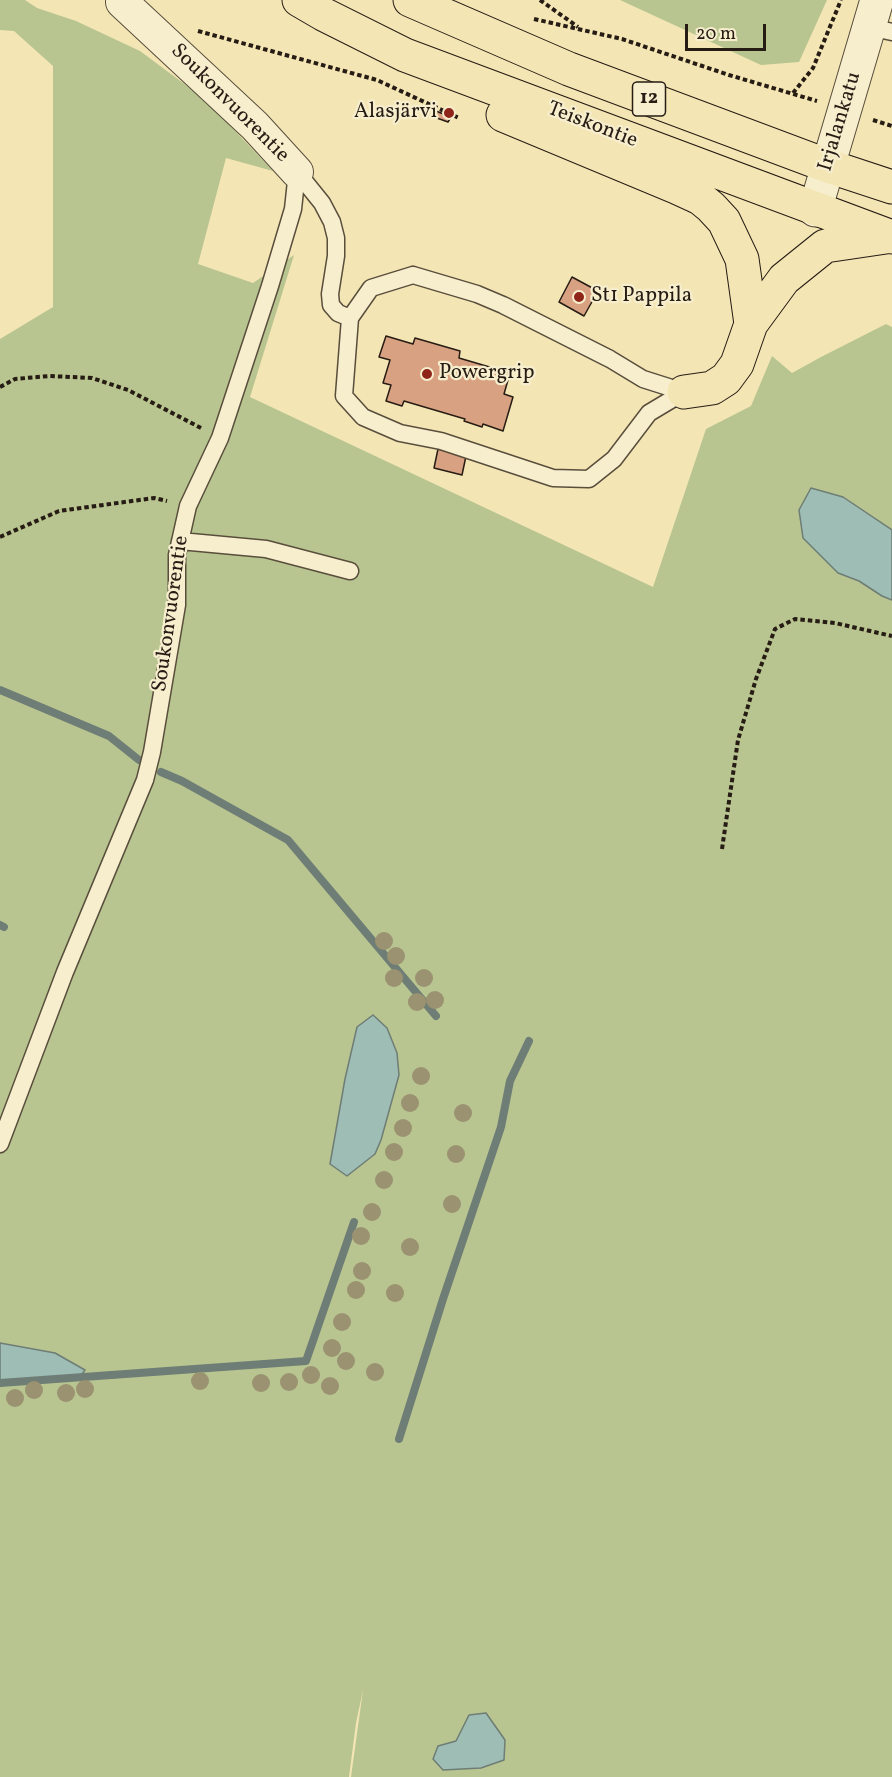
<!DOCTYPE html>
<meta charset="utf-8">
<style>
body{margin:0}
#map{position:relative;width:892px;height:1777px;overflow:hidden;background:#f3e5b4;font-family:Vollkorn,serif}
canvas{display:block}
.scale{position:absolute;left:685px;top:24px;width:81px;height:27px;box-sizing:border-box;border:3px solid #261c14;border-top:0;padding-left:8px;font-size:18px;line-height:21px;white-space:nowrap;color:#261c14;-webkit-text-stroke:4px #f7eece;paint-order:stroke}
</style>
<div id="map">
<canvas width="892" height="1777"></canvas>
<div class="scale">20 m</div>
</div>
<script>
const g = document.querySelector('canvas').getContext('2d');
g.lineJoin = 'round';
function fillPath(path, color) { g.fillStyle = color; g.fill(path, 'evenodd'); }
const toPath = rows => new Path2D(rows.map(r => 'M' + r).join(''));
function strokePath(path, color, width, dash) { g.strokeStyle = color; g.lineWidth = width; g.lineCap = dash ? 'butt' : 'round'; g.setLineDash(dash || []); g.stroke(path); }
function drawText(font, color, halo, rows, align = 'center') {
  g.font = font + ' Vollkorn,serif'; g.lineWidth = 4.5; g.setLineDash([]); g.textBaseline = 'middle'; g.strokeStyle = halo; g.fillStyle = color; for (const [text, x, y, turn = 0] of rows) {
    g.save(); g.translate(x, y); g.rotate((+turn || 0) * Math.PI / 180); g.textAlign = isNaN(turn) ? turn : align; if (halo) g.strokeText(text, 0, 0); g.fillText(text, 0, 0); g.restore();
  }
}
const green = toPath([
 [0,0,25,0,37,8,76,21,140,51,206,100,273,171,226,158,198,264,253,283,294,255,250,397,653,587,706,429,751,406,772,356,792,373,821,357,886,324,892,327,892,1777,351,1777,363,1690,356,1723,349,1777,0,1777,0,339,53,307,53,66,14,31,0,30],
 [620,0,827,0,799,62,761,65]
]);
const water = toPath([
 [811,488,843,497,892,530,892,600,882,596,859,581,838,573,803,538,799,510,811,488],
 [373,1015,387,1028,397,1053,399,1075,381,1140,375,1154,347,1176,330,1164,345,1079,357,1027,373,1015],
 [0,1343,55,1353,85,1370,80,1377,0,1383,0,1343],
 [486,1713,505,1740,504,1760,481,1768,443,1770,433,1759,438,1746,456,1741,469,1715,486,1713]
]);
const stream = toPath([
 [0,690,109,736,139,760],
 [161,772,182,781,288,840,436,1016],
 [0,925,4,927],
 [0,1383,306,1361,354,1222],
 [399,1439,443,1299,501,1127,510,1081,529,1041]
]);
const building = toPath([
 [436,111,451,117,448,122,434,117,436,111],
 [572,277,598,291,584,316,559,302,572,277],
 [386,336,413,344,415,338,460,351,459,358,510,373,504,394,513,397,503,431,483,424,482,427,464,421,465,419,404,401,402,406,386,401,391,385,383,383,390,360,379,357,386,336],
 [438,449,466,456,462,475,434,468,438,449]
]);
const path = toPath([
 [540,0,578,27],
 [534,19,622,39,729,75,817,101],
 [198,31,377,80,459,118],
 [793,93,813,68,841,0],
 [873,120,892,126],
 [0,387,15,379,49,376,92,378,128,390,201,428],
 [0,537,59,511,154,498,167,501],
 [722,849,738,740,756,679,775,629,795,619,835,623,892,636]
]);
const service = toPath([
 [869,27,892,32],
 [297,172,322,203,332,222,336,238,336,256,330,294,331,305,338,313,350,318],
 [413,275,477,294,503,305,610,359,643,379,684,392,649,413,614,459,589,479,553,478,441,441,400,433,363,417,344,396,350,318,371,288,413,275],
 [180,541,266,549,350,571],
 [0,1144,65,972,145,780,152,752,177,605,177,555,188,506,220,438,270,286,293,209,297,172]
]);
const minor = toPath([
 [122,2,255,126,297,172]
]);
const tertiary = toPath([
 [815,210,877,0]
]);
const trunk = toPath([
 [299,0,323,14,405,55,892,237],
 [410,0,569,69,828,166,892,187],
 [503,115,676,187,700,198,711,207,724,221,742,259,751,324],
 [684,392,712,388,726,379,737,364,751,324,784,279,825,246,886,237]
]);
const trees = [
 [384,941],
 [396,956],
 [394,978],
 [424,978],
 [435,1000],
 [417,1002],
 [421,1076],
 [410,1103],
 [463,1113],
 [403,1128],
 [394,1152],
 [456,1154],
 [384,1180],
 [452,1204],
 [372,1212],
 [361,1236],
 [410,1247],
 [362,1271],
 [356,1290],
 [395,1293],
 [342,1322],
 [332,1348],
 [346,1361],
 [375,1372],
 [311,1375],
 [200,1381],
 [289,1382],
 [261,1383],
 [330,1386],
 [85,1389],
 [34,1390],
 [66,1393],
 [15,1398]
];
const markers = [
 [449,113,6,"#8f2418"],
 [579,297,6,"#8f2418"],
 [427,374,6,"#8f2418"]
];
const shields = [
 [649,99,33]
];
const shieldNames = [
 ["12",649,99]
];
const streetNames = [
 ["Soukonvuorentie",229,104,45],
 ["Irjalankatu",841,122,-73],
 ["Teiskontie",592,126,21],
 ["Soukonvuorentie",172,614,-82]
];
const poiNames = [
 ["Alasjärvi",437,113,"right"],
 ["St1 Pappila",591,297],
 ["Powergrip",439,374]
];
fillPath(green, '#b8c590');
fillPath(water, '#9ebdb5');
strokePath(water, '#6e7d75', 1.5);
strokePath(stream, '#6e7d75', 8);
fillPath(building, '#d8a282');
strokePath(building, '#261c14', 1.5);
strokePath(service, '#594e3c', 19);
strokePath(minor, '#594e3c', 34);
strokePath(tertiary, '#594e3c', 35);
strokePath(trunk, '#261c14', 35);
strokePath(path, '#261c14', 4, [4.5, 3]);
strokePath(service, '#f7eece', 16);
strokePath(minor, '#f7eece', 32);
strokePath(tertiary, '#f7eece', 33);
strokePath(trunk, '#f3e5b4', 33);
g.fillStyle = '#9a9270';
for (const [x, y] of trees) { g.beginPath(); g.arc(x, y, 9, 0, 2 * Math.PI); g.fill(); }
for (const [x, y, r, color] of markers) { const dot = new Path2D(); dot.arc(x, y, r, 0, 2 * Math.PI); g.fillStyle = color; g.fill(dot); strokePath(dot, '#f7eece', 2); }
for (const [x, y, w] of shields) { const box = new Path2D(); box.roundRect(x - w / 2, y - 17, w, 34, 4.5); g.fillStyle = '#f7eece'; g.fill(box); strokePath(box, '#261c14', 1.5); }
drawText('bold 20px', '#261c14', null, shieldNames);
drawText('21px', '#261c14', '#f7eece', streetNames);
drawText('21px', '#261c14', '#f7eece', poiNames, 'left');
</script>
